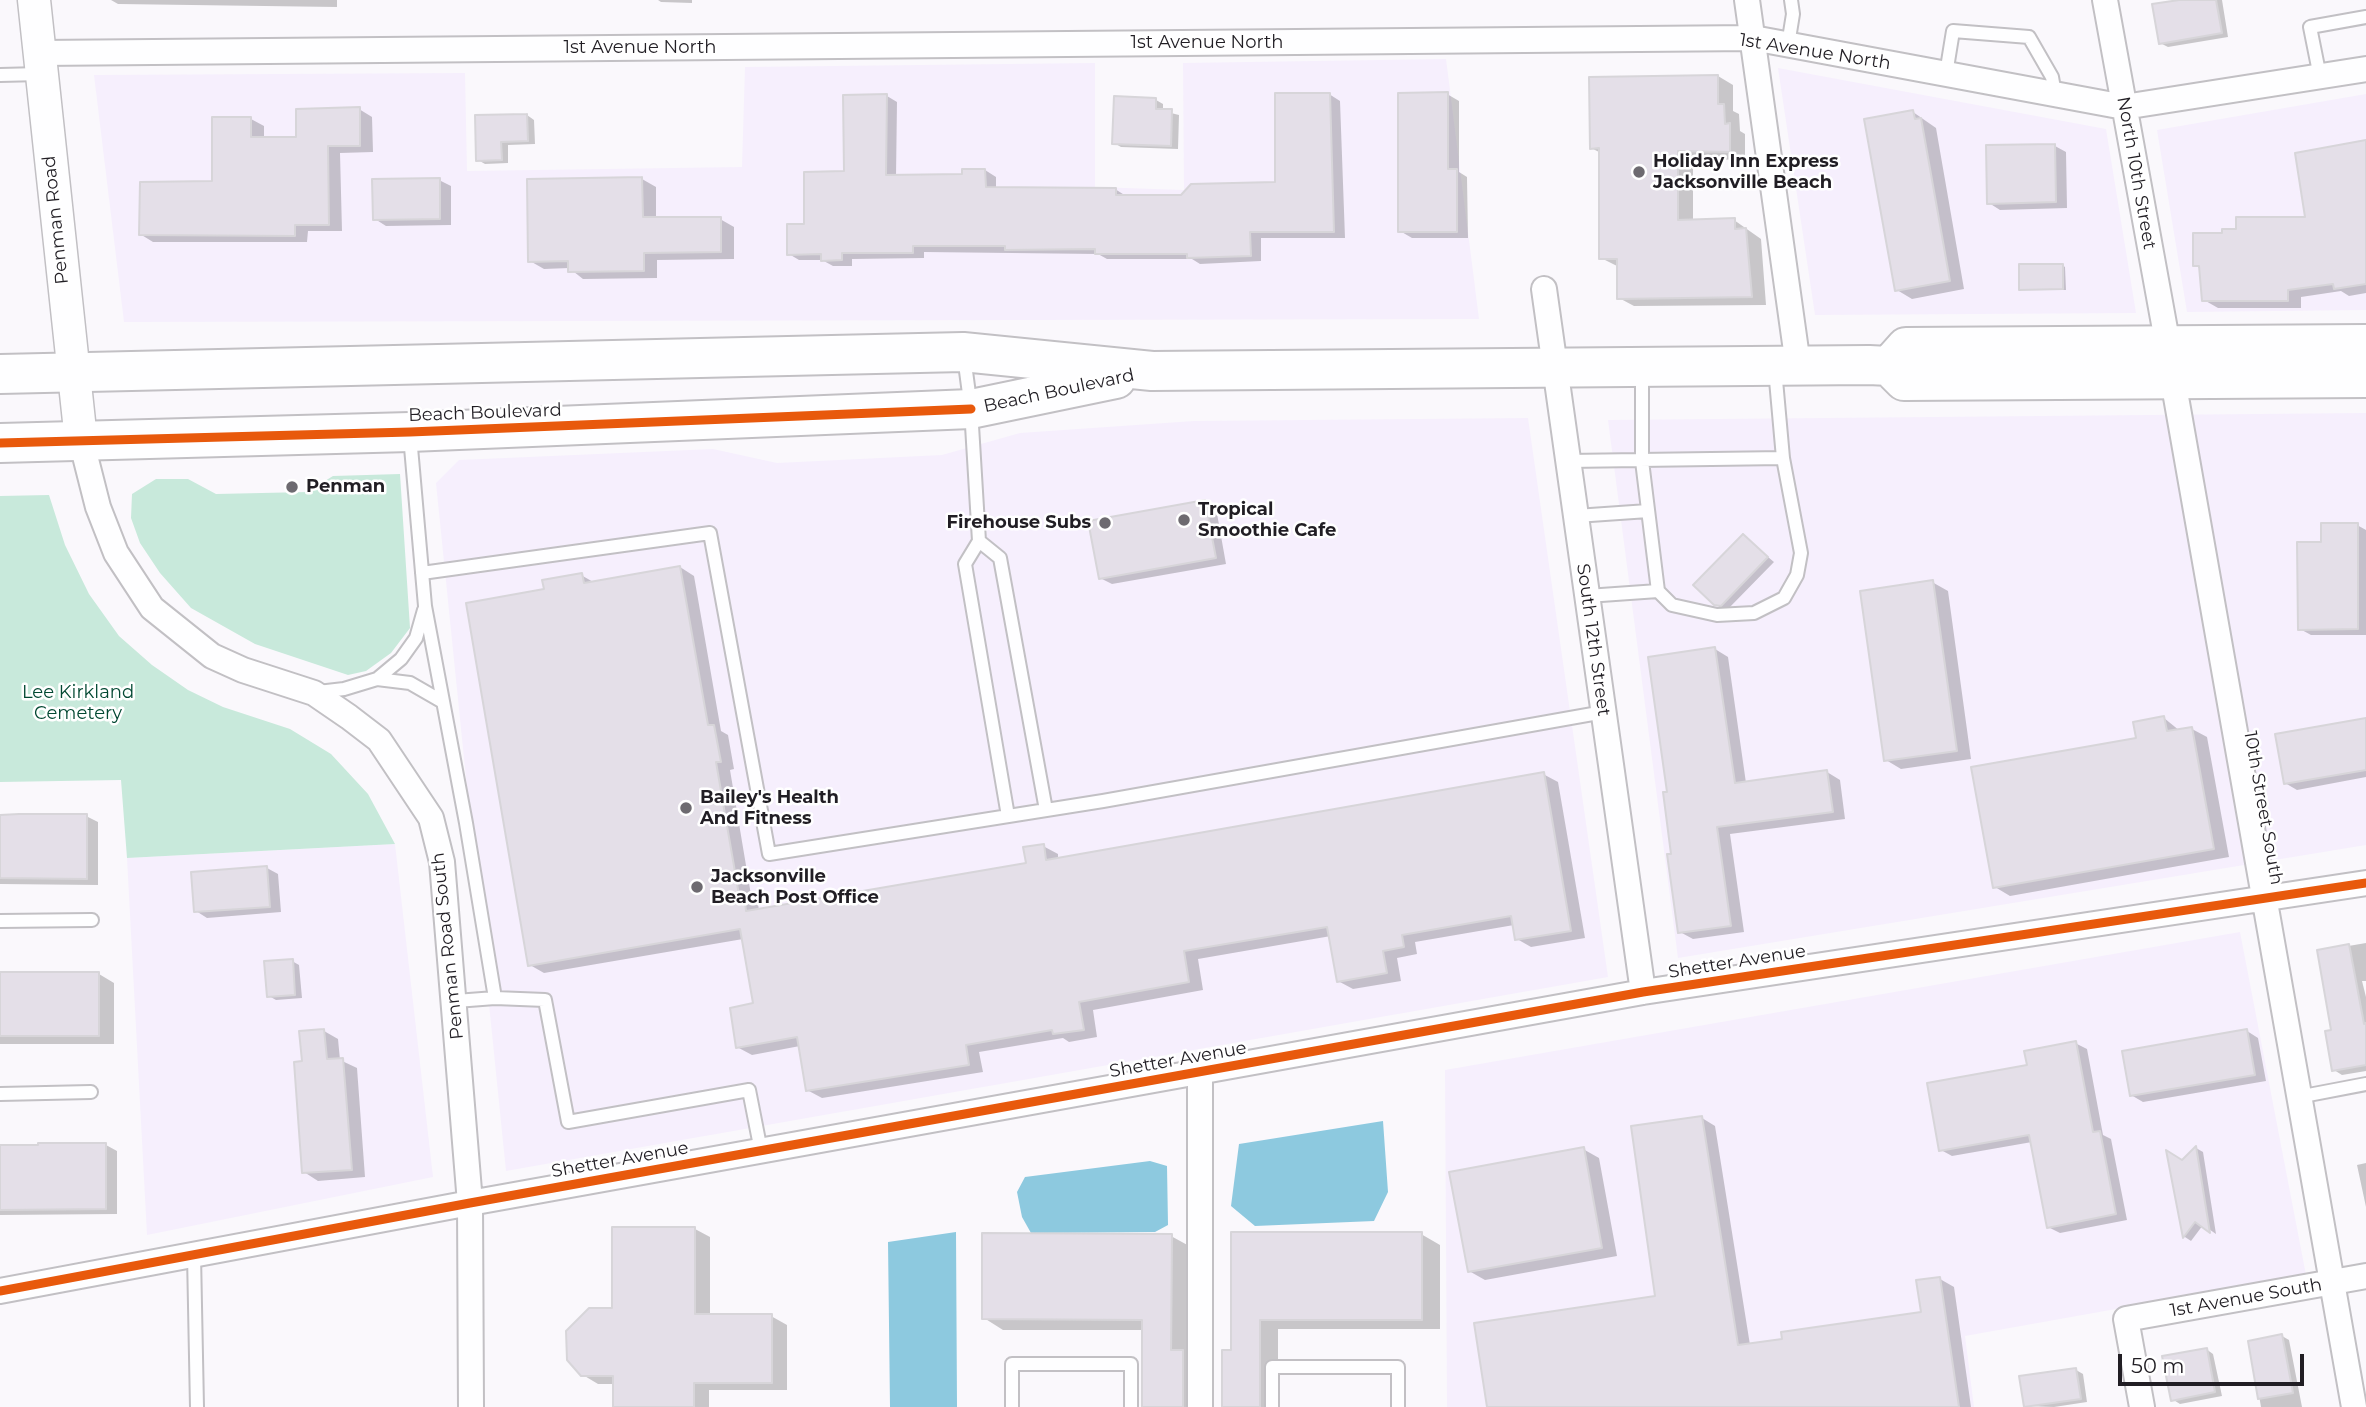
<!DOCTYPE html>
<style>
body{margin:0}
#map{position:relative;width:2366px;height:1407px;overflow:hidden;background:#faf8fc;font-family:Montserrat,sans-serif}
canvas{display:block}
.scale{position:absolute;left:2118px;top:1354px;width:186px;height:32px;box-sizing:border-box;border:4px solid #211e24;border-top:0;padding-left:9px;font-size:21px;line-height:24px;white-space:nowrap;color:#211e24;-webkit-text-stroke:5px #fff;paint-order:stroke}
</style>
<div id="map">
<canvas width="2366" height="1407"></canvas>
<div class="scale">50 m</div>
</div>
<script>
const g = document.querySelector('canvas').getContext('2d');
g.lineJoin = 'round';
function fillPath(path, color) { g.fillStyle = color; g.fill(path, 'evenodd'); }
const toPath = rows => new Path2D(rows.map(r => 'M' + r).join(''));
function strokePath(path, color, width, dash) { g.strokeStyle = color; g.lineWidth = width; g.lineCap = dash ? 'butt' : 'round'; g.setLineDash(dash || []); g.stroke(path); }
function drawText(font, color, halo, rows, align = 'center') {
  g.font = font + ' Montserrat,sans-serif'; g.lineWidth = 5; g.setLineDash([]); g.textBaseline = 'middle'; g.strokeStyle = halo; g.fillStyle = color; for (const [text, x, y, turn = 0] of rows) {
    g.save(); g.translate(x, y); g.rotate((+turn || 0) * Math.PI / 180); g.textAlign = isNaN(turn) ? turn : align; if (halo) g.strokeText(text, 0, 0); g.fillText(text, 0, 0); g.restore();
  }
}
const built = toPath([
 [1446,59,1479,319,124,322,94,75,465,73,467,171,742,167,745,67,1095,63,1095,187,1184,190,1183,63],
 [1778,68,2106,129,2136,313,1815,315],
 [2366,94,2366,310,2187,312,2157,130],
 [2366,413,2366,845,1678,958,1608,420],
 [1528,418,1608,977,506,1171,436,483,459,460,713,449,777,463,942,455,1020,433,1194,421],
 [395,844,433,1177,147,1235,127,858],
 [2240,932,2306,1275,1965,1336,1974,1407,1447,1407,1445,1070]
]);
const green = toPath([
 [400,474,410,628,391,653,366,671,348,675,255,644,191,608,160,573,140,543,131,518,132,494,156,479,188,479,216,494,307,492,333,476],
 [49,495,65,545,89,594,119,636,152,665,188,690,223,707,290,729,331,754,368,794,395,844,127,858,121,780,0,782,0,496]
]);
const water = toPath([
 [1383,1121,1388,1192,1374,1221,1255,1226,1231,1206,1239,1144],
 [1150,1161,1167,1166,1168,1225,1155,1232,1031,1233,1022,1217,1017,1192,1025,1177],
 [956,1232,957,1407,890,1407,888,1242]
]);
const shadow = toPath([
 [111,0,337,0,337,7,118,4],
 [658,0,692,0,692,3,661,2],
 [2190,0,2222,0,2228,37,2168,47,2160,43],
 [1718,76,1733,85,1733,111,1739,114,1740,131,1745,134,1745,160,1693,159,1693,221,1734,220,1761,239,1766,305,1634,306,1619,298,1619,267,1601,258,1601,153,1591,148],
 [1329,94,1340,101,1345,238,1261,238,1261,261,1200,264,1192,259,1107,259,1098,254,924,252,924,258,852,259,852,266,833,266,822,260,799,260,789,254,846,173,887,96,897,102,896,177,964,176,985,170,996,177,996,188,1115,189,1126,196,1182,197,1277,184],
 [1447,94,1459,101,1459,172,1467,177,1468,238,1412,238,1400,231],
 [1156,100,1163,104,1163,111,1179,115,1178,149,1121,147,1114,143],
 [359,109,372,117,373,152,340,153,342,231,308,231,307,242,153,242,140,234,213,183,251,119,264,126,264,138,298,138],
 [1913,112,1936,128,1964,289,1912,299,1897,290],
 [527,115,534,120,535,144,508,145,508,163,485,164,478,160],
 [2366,142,2366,293,2349,296,2341,291,2301,297,2301,308,2218,308,2204,300,2201,269,2195,265,2224,235,2307,219],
 [2055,146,2066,152,2067,208,2000,210,1989,203],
 [642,179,656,187,656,219,720,219,734,227,734,259,657,260,657,278,583,279,569,268,544,269,530,261],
 [439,180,451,186,451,225,386,226,375,219],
 [2062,265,2065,267,2066,290,2021,289],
 [1205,502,1216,508,1226,564,1112,584,1100,578],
 [2357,525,2366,530,2366,635,2311,635,2300,629,2323,544],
 [1743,536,1774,562,1728,609,1723,609,1715,604],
 [680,567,694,576,721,731,728,735,734,769,730,770,752,901,758,904,759,910,1028,865,1043,846,1058,854,1058,859,1543,774,1558,782,1585,938,1531,947,1517,939,1514,925,1415,942,1417,954,1397,958,1401,981,1353,989,1338,981,1331,936,1198,959,1203,990,1093,1010,1097,1037,1069,1042,1063,1038,979,1052,983,1072,822,1098,807,1090,800,1046,752,1055,737,1047,755,1005,743,939,544,973,530,965,546,590,581,575,595,583],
 [1932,582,1948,591,1971,759,1901,769,1886,760],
 [1715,649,1728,657,1746,783,1827,772,1840,780,1845,819,1730,834,1744,932,1693,939,1680,932,1669,793],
 [2164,718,2180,731,2192,729,2207,737,2229,857,2010,896,1995,887,2138,740],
 [2366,720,2366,777,2297,790,2285,783],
 [86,816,98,822,98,885,0,884,0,817],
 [267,868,278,874,281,912,207,918,196,911],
 [2366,943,2366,981,2362,981,2366,997,2366,1071,2342,1075,2334,1070,2333,1031,2319,951],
 [292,961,299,965,302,998,276,1000,269,996],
 [0,973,99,974,114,983,114,1044,0,1044],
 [324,1031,338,1039,340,1060,357,1068,365,1177,318,1181,304,1172,304,1063],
 [2247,1031,2258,1038,2266,1081,2143,1102,2131,1095],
 [2075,1043,2087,1049,2103,1135,2111,1139,2127,1220,2060,1233,2048,1227,2032,1142,1952,1156,1941,1150,2029,1066],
 [1702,1118,1715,1126,1750,1345,1923,1313,1940,1279,1954,1287,1971,1407,1488,1407,1657,1298],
 [106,1145,117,1151,117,1214,0,1215,0,1147],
 [2196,1148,2203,1152,2216,1234,2203,1225,2191,1241,2185,1237,2169,1153,2183,1162],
 [1583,1149,1599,1158,1617,1256,1485,1280,1469,1271],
 [2366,1163,2366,1207,2357,1165],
 [695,1229,710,1237,710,1316,771,1316,787,1325,787,1390,709,1390,709,1407,615,1407,615,1384,598,1384,583,1375,614,1309],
 [1233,1234,1421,1234,1440,1245,1440,1329,1278,1329,1278,1407,1224,1407,1233,1351],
 [1171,1236,1191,1247,1202,1407,1144,1407,1144,1330,1003,1330,984,1318],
 [2282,1336,2289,1340,2302,1407,2261,1407,2250,1342],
 [2206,1349,2213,1354,2222,1396,2180,1404,2172,1399],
 [2076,1370,2083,1374,2087,1402,2054,1407,2025,1406]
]);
const building = toPath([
 [2179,0,2216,0,2222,33,2159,44,2152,4,2179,0],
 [1718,75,1718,104,1724,104,1725,124,1730,123,1730,152,1678,151,1678,220,1735,218,1735,229,1746,228,1752,297,1617,299,1617,259,1599,259,1599,148,1590,149,1589,77,1718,75],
 [1448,92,1448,169,1457,169,1457,232,1398,232,1398,93,1448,92],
 [1275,93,1330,93,1334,232,1250,232,1251,256,1187,258,1187,254,1095,254,1095,249,1005,250,1005,246,913,246,913,253,842,253,842,260,821,261,821,254,787,255,787,224,804,224,804,172,844,171,843,95,887,94,886,175,962,174,962,169,985,169,986,187,1116,188,1116,195,1181,195,1191,184,1275,182,1275,93],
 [1114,96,1156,98,1156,109,1172,109,1171,146,1112,144,1114,96],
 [360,107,360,146,328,146,329,225,295,225,295,236,139,235,140,182,212,181,212,117,251,117,251,137,296,137,296,109,360,107],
 [1913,110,1915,119,1921,118,1950,281,1895,291,1864,119,1913,110],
 [527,114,528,141,501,142,502,160,476,161,475,115,527,114],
 [2366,140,2366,284,2334,289,2333,284,2288,290,2288,301,2202,301,2199,266,2193,266,2193,233,2222,233,2222,229,2236,229,2236,217,2305,217,2295,153,2366,140],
 [2055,144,2056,202,1987,204,1986,145,2055,144],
 [642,177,643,217,721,217,721,252,644,253,644,271,568,272,568,261,528,262,527,179,642,177],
 [440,178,440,219,373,220,372,179,440,178],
 [2019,264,2063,264,2063,289,2019,290,2019,264],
 [1205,500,1216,558,1099,579,1088,521,1205,500],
 [2321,523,2358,523,2358,629,2298,630,2297,542,2321,542,2321,523],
 [1743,534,1768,557,1721,606,1714,605,1693,585,1743,534],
 [680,566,708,725,714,725,721,762,716,762,739,895,744,894,746,911,1026,863,1023,847,1044,844,1046,860,1544,772,1571,931,1515,940,1511,916,1402,935,1404,947,1383,951,1387,973,1337,982,1327,927,1184,951,1189,982,1079,1002,1084,1030,1053,1034,1052,1030,966,1045,969,1065,806,1091,797,1037,736,1048,730,1008,753,1003,740,929,528,966,466,603,544,589,542,580,582,573,584,583,680,566],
 [1933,580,1957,751,1884,761,1860,591,1933,580],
 [1715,647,1735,783,1827,770,1833,812,1717,827,1731,926,1678,933,1667,854,1671,854,1663,792,1667,792,1648,657,1715,647],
 [2164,716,2167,731,2192,727,2214,849,1993,888,1971,767,2136,738,2133,722,2164,716],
 [2366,718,2366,770,2284,784,2275,734,2366,718],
 [19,814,87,814,87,879,0,878,0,815,19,814],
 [267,866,270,907,194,912,191,872,267,866],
 [2349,944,2364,1024,2366,1023,2366,1065,2332,1071,2325,1031,2331,1030,2317,950,2349,944],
 [293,959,295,995,267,997,264,961,293,959],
 [0,972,99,972,99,1036,0,1036,0,972],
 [324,1029,327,1059,343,1058,352,1170,302,1173,294,1062,302,1061,299,1031,324,1029],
 [2247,1029,2255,1075,2130,1096,2122,1051,2247,1029],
 [2076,1041,2093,1132,2100,1131,2116,1214,2047,1228,2029,1135,1939,1151,1927,1083,2027,1065,2024,1051,2076,1041],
 [1702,1116,1738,1345,1782,1339,1781,1332,1921,1312,1916,1280,1940,1277,1959,1407,1487,1407,1474,1323,1655,1296,1631,1126,1702,1116],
 [38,1143,106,1143,106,1209,0,1210,0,1145,38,1145,38,1143],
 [2196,1146,2210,1233,2195,1222,2183,1238,2166,1150,2182,1160,2196,1146],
 [1584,1147,1602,1248,1468,1272,1449,1172,1584,1147],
 [612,1227,695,1227,695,1314,772,1314,772,1383,694,1383,694,1407,613,1407,613,1376,581,1376,567,1360,566,1331,589,1308,612,1308,612,1227],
 [1231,1232,1422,1232,1422,1320,1260,1320,1260,1407,1222,1407,1222,1350,1231,1350,1231,1232],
 [982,1233,1172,1234,1171,1350,1183,1350,1183,1407,1142,1407,1142,1320,982,1319,982,1233],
 [2282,1334,2293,1393,2258,1399,2248,1341,2282,1334],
 [2207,1348,2215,1392,2171,1401,2162,1356,2207,1348],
 [2076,1368,2081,1399,2024,1407,2019,1376,2076,1368]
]);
const service = toPath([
 [1788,45,1793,14,1791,0],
 [1946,74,1953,31,2029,37,2052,77,2055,94],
 [0,75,40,74],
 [2320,77,2310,27,2366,17],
 [964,356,971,409,979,541],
 [410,436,425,606,466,823,495,998],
 [1568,461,1783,458,1775,369],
 [1576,516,1648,511],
 [422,573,710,533,769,854,1103,801,1604,712],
 [1658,591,1672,605,1717,615,1754,613,1784,598,1797,575,1801,553,1783,458],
 [1587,596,1658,591,1642,461,1642,371],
 [377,679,410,683,443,702],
 [318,692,344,689,377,679,401,659,416,638,424,610],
 [1008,816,965,564,979,541,1000,558,1046,810],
 [0,921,92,920],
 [456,1001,495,998,545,1000,568,1122,749,1090,761,1151],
 [0,1094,91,1092],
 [2298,1097,2366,1084],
 [194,1255,197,1407],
 [1012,1407,1012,1364,1131,1364,1131,1407],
 [1272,1407,1272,1367,1398,1367,1398,1407]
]);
const minor = toPath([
 [1747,0,1798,365],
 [2105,0,2168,346],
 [39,53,1753,38,2124,107,2366,69],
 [1544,289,1643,992],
 [2173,380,2354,1407],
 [81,440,98,507,116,553,152,608,212,656,243,670,314,693,349,717,379,740,431,818,442,862,470,1203,471,1407],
 [1200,1072,1200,1407],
 [0,1291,470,1203,1643,992,2366,883],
 [2142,1407,2126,1319,2366,1276]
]);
const tertiary = toPath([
 [34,0,81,440]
]);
const trunk = toPath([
 [1889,366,1906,347,2366,344],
 [0,374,963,352,1152,371,1869,365,1889,366,1904,381,2366,378],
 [0,443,410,432,971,409,1116,379]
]);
const cycleway = toPath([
 [0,443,410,432,971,409],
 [0,1291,470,1203,1643,992,2366,883]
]);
const markers = [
 [1639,172,7,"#6d6a70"],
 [292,487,7,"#6d6a70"],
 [1184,520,7,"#6d6a70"],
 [1105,523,7,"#6d6a70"],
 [686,808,7,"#6d6a70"],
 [697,887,7,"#6d6a70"]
];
const streetNames = [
 ["1st Avenue North",1207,43],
 ["1st Avenue North",640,48],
 ["1st Avenue North",1815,52,9],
 ["North 10th Street",2136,173,80],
 ["Penman Road",56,220,-96],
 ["Beach Boulevard",1059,391,-12],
 ["Beach Boulevard",485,413,-2],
 ["South 12th Street",1593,640,82],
 ["10th Street South",2263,808,80],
 ["Penman Road South",448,946,-96],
 ["Shetter Avenue",1737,962,-9],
 ["Shetter Avenue",1178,1060,-10],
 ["Shetter Avenue",620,1160,-10],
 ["1st Avenue South",2246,1298,-10]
];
const poiNames = [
 ["Holiday Inn Express",1653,162],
 ["Jacksonville Beach",1653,183],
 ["Penman",306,487],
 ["Tropical",1198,510],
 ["Smoothie Cafe",1198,531],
 ["Firehouse Subs",1091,523,"right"],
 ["Bailey's Health",700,798],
 ["And Fitness",700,819],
 ["Jacksonville",711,877],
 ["Beach Post Office",711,898]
];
const parkNames = [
 ["Lee Kirkland",78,693],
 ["Cemetery",78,714]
];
fillPath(built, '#f6effd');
fillPath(green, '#c8e9db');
fillPath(water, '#8dc9df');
fillPath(shadow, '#0003');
fillPath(building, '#e4dfe8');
strokePath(building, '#d7d5d9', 2);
strokePath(service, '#c2c0c4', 16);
strokePath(minor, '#c2c0c4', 28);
strokePath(tertiary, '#c2c0c4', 35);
strokePath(trunk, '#c2c0c4', 42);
strokePath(service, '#fefeff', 12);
strokePath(minor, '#fefeff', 24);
strokePath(tertiary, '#fefeff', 32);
strokePath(trunk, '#fefeff', 38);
strokePath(cycleway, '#e8590c', 9);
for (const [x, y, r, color] of markers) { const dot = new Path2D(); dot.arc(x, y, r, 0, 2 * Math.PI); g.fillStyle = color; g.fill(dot); strokePath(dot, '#fff', 2.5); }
drawText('18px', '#211e24', '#fff', streetNames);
drawText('bold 18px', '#211e24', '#fff', poiNames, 'left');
drawText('18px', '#024832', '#fff', parkNames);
</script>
